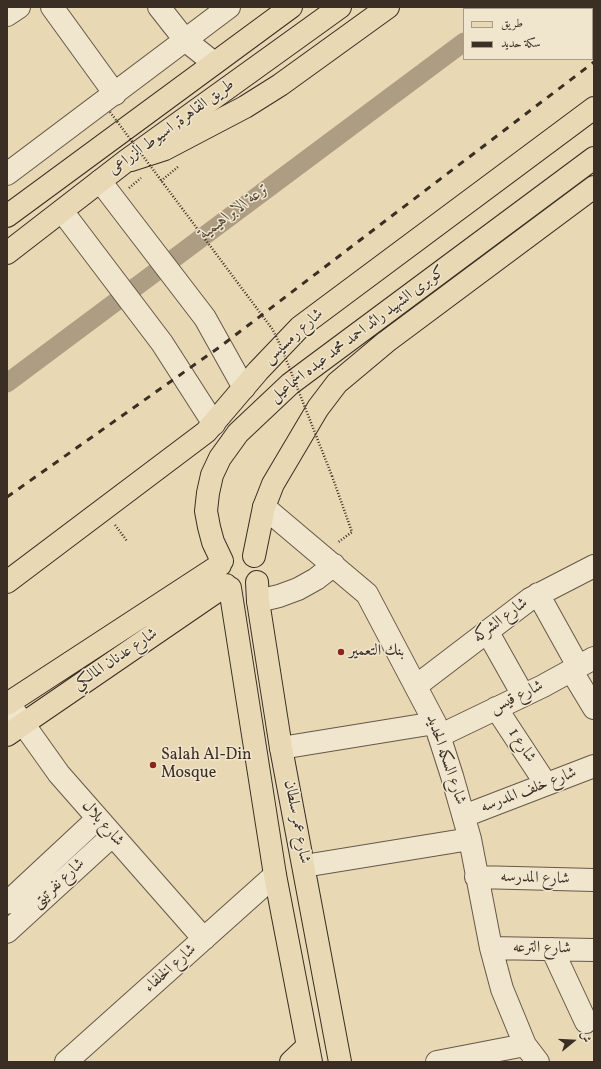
<!DOCTYPE html>
<meta charset="utf-8">
<style>
body{margin:0}
#map{position:relative;width:601px;height:1069px;overflow:hidden;background:#e8d8b3;font-family:Vollkorn,Amiri,serif}
canvas{display:block}
.frame{position:absolute;inset:0;border:8px solid #3a2e25;pointer-events:none}
.legend{position:absolute;left:463px;top:8px;width:130px;height:52px;box-sizing:border-box;background:#f0e6ce;border:1px solid #a79c8a;margin:0;padding:5px 7px;list-style:none;font-size:12px;color:#3a2e25}
.legend li{display:flex;align-items:center;gap:8px;height:20px}
.legend b{width:20px;border:1px solid #a79c8a}
.north{position:absolute;left:553px;top:1021px;width:40px;height:40px;-webkit-text-stroke:3px #f0e6ce;paint-order:stroke;rotate:72deg;font-size:11px;font-weight:700;line-height:16px;text-align:center;color:#3a2e25}
.north::after{content:'';display:block;margin:auto;width:14px;height:18px;background:#3a2e25;clip-path:polygon(50% 0,100% 100%,50% 72%,0 100%)}
</style>
<div id="map">
<canvas width="601" height="1069"></canvas>
<div class="frame"></div>
<ul class="legend">
<li><b style="height:5px;background:#e8d8b3"></b>طريق</li>
<li><b style="height:5px;background:#3a2e25"></b>سكة حديد</li>
</ul>
<div class="north">ش</div>
</div>
<script>
const g = document.querySelector('canvas').getContext('2d');
g.lineJoin = 'round';
const toPath = rows => new Path2D(rows.map(r => 'M' + r).join(''));
function strokePath(path, color, width, dash) { g.strokeStyle = color; g.lineWidth = width; g.lineCap = dash ? 'butt' : 'round'; g.setLineDash(dash || []); g.stroke(path); }
function drawText(font, color, halo, rows, align = 'center') {
  g.font = font + ' Vollkorn,Amiri,serif'; g.lineWidth = 3; g.setLineDash([]); g.textBaseline = 'middle'; g.strokeStyle = halo; g.fillStyle = color; for (const [text, x, y, turn = 0] of rows) {
    g.save(); g.translate(x, y); g.rotate((+turn || 0) * Math.PI / 180); g.textAlign = isNaN(turn) ? turn : align; if (halo) g.strokeText(text, 0, 0); g.fillText(text, 0, 0); g.restore();
  }
}
const canal = toPath([
 [507,9,510,7],
 [7,383,464,42]
]);
const path = toPath([
 [161,181,179,166],
 [129,188,141,178],
 [332,476,352,532,337,543],
 [115,525,127,541]
]);
const minor = toPath([
 [52,7,115,94],
 [159,7,185,40,214,63],
 [7,15,19,7],
 [7,174,229,7],
 [100,181,205,318,244,388],
 [62,211,162,343,214,424],
 [264,507,367,594,435,723,452,776,470,839,491,948,502,989,525,1045,538,1062],
 [538,594,578,666],
 [258,601,279,596,298,589,316,579,334,565],
 [487,631,523,695],
 [571,670,594,708],
 [416,686,530,599,594,566],
 [7,701,59,774,204,939],
 [496,708,546,784],
 [439,736,543,686,594,658],
 [281,748,435,723],
 [464,816,594,766],
 [304,866,470,839],
 [476,877,594,880],
 [7,903,97,819],
 [7,932,112,836],
 [491,948,594,950],
 [552,949,586,1022],
 [66,1062,275,875],
 [437,1062,525,1045]
]);
const major = toPath([
 [131,160,165,149,245,107,280,85,388,7],
 [254,556,264,507,273,484,318,408,337,383,386,342,594,187],
 [222,561,213,542,209,527,206,511,208,493,212,475,220,458,238,433,290,384,594,158],
 [7,582,206,432,258,371,300,327,594,108],
 [257,582,258,601,281,748,340,1062],
 [230,588,275,875,311,1062],
 [7,704,220,565],
 [7,735,226,585],
 [291,1062,308,1046]
]);
const highway = toPath([
 [7,216,291,7],
 [7,253,126,161,340,7]
]);
const rail = toPath([
 [7,497,221,346,594,62]
]);
const pathBridge = toPath([
 [110,112,273,330,282,349,332,476]
]);
const markers = [
 [341,652,4,"#8f2418"],
 [153,765,4,"#8f2418"]
];
const streetNames = [
 ["طريق القاهرة, اسيوط الزراعى",172,128,-36],
 ["كوبرى الشهيد رائد احمد محمد عبده اسماعيل",358,335,-37],
 ["شارع رمسيس",294,337,-42],
 ["شارع الشركه",501,621,-37],
 ["شارع عدنان المالكي",116,660,-34],
 ["شارع قيس",517,698,-26],
 ["شارع 1",521,746,57],
 ["شارع السكه الحديد",445,760,71],
 ["شارع خلف المدرسه",529,791,-21],
 ["شارع عمر سلطان",296,822,79],
 ["شارع بلال",102,824,49],
 ["شارع المدرسه",535,879,2],
 ["شارع نفرتيتى",59,884,-43],
 ["شارع الترعه",542,949,1],
 ["شارع الخلفاء",171,969,-42]
];
const poiNames = [
 ["بنك التعمير",349,652],
 ["Salah Al-Din",161,756],
 ["Mosque",161,774]
];
const waterNames = [
 ["ترعة الابراهيمية",235,212,-37]
];
strokePath(canal, '#ad9e83', 19);
strokePath(minor, '#665848', 24);
strokePath(major, '#3a2e25', 24);
strokePath(highway, '#3a2e25', 24);
strokePath(path, '#3a2e25', 2.5, [1, 2]);
strokePath(minor, '#f0e6ce', 22);
strokePath(major, '#e8d8b3', 22);
strokePath(highway, '#e8d8b3', 22);
strokePath(rail, '#3a2e25', 3, [7, 7]);
strokePath(pathBridge, '#3a2e25', 2.5, [1, 2]);
for (const [x, y, r, color] of markers) { const dot = new Path2D(); dot.arc(x, y, r, 0, 2 * Math.PI); g.fillStyle = color; g.fill(dot); strokePath(dot, '#f0e6ce', 1.5); }
drawText('16px', '#3a2e25', '#f0e6ce', streetNames);
drawText('16px', '#3a2e25', '#f0e6ce', poiNames, 'left');
drawText('italic 17px', '#574a3c', '#f0e6ce', waterNames);
</script>
